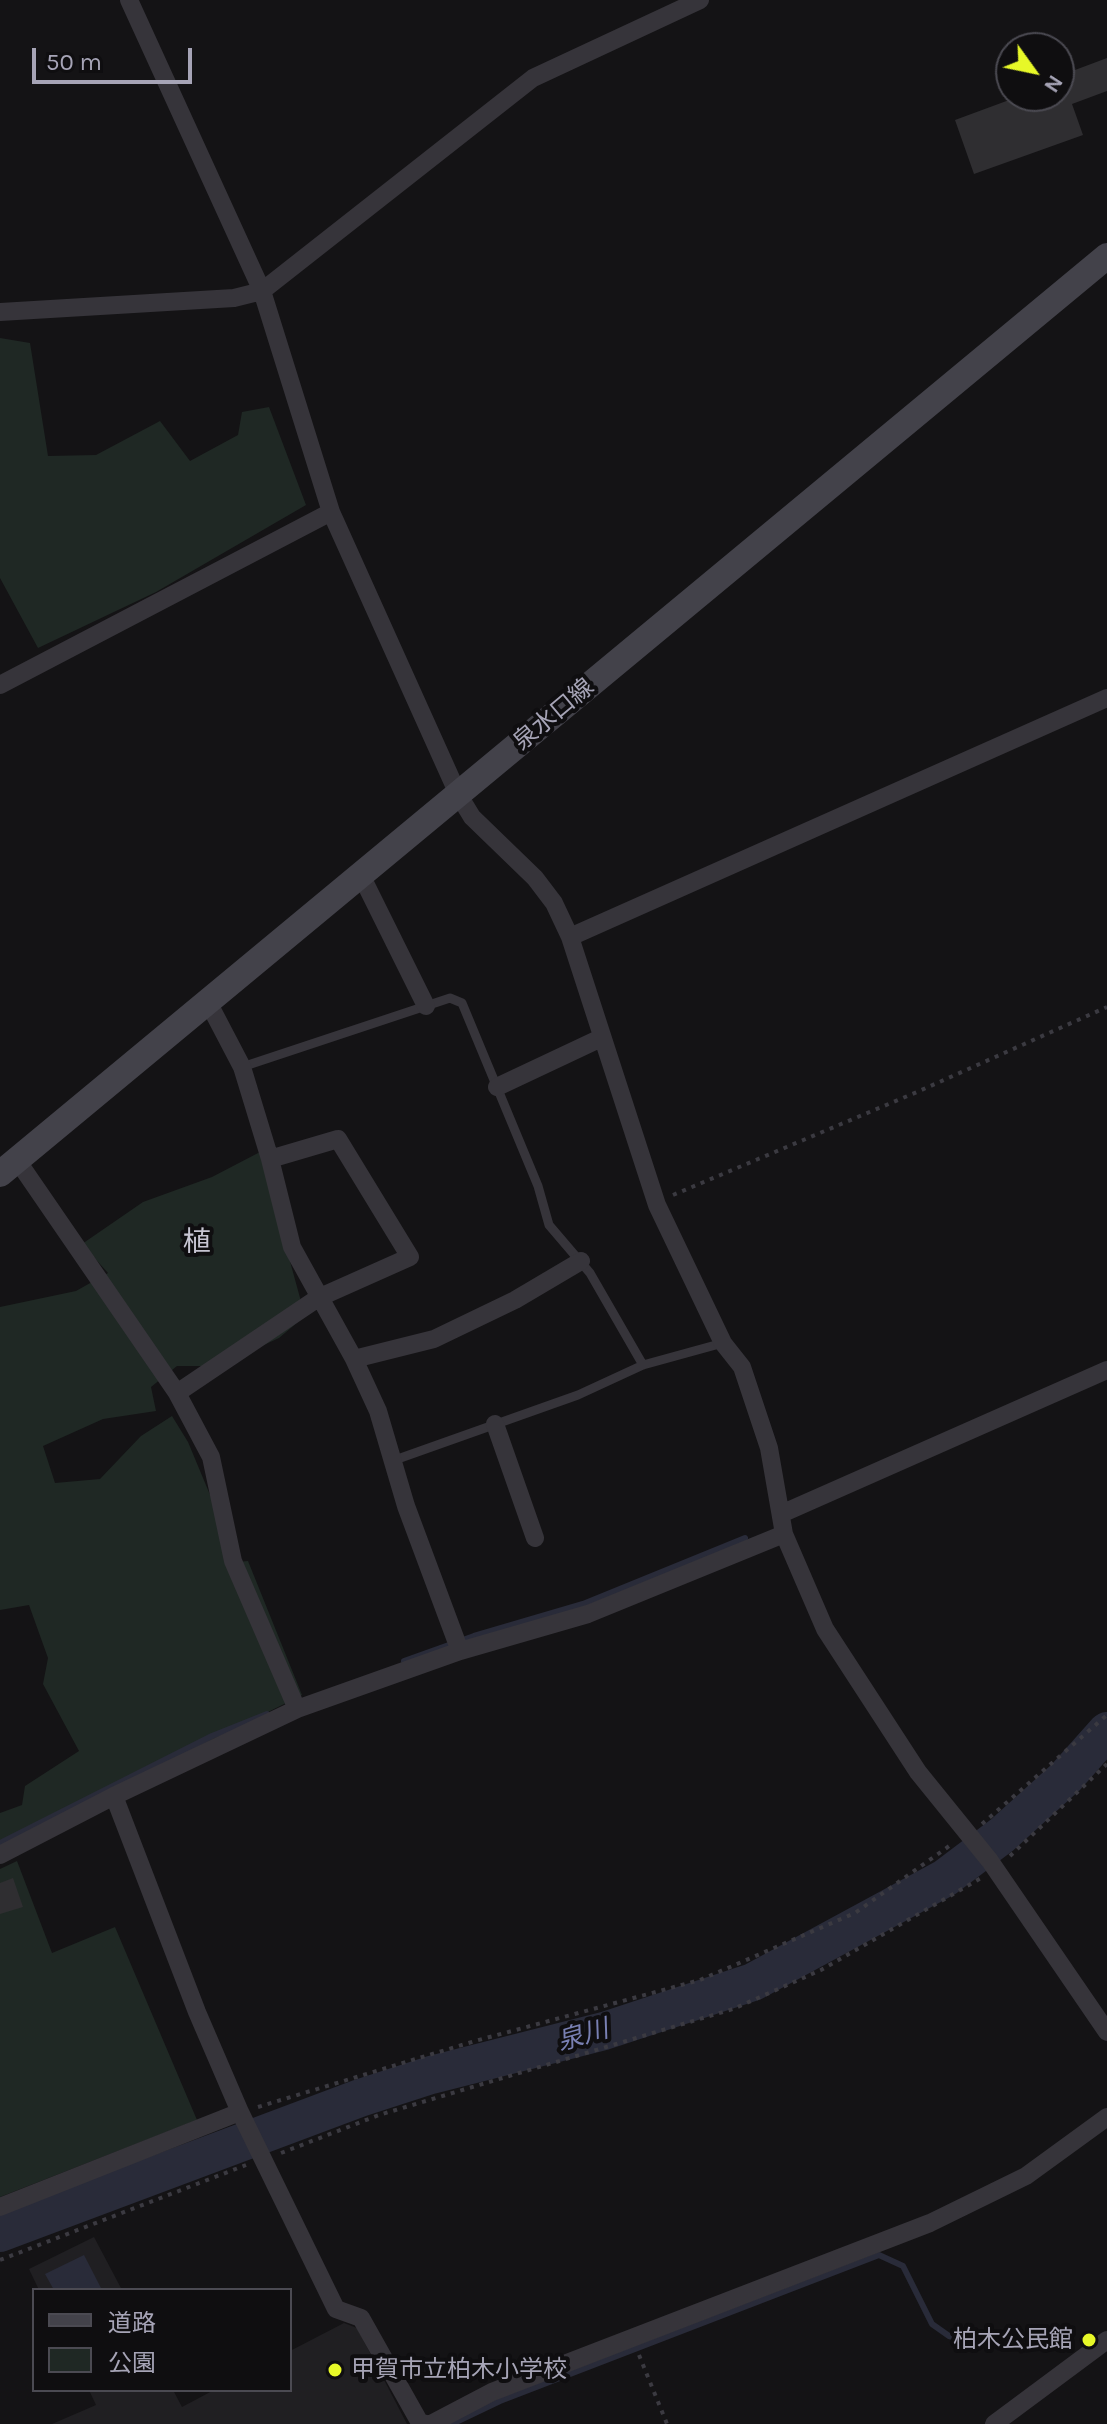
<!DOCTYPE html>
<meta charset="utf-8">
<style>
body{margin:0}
#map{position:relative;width:1107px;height:2424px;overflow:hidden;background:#141315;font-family:Karla,"Noto Sans JP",sans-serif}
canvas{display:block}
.legend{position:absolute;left:32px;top:2288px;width:260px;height:104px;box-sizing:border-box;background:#0f0e10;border:2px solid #4b4a52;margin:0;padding:10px 14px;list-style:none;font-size:24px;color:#a6a4b6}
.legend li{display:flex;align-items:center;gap:16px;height:40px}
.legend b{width:40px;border:2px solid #4b4a52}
.north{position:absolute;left:995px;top:32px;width:80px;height:80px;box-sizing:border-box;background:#0f0e10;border:2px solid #4b4a52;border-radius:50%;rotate:123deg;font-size:22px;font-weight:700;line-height:32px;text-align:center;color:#a6a4b6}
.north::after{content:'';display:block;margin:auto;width:28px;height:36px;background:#e7f828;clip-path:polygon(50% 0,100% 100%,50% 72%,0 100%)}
.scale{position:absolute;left:32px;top:48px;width:160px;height:36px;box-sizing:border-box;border:4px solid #a6a4b6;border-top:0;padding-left:10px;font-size:24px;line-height:28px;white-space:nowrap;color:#a6a4b6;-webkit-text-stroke:6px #0f0e10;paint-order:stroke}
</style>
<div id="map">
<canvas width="1107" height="2424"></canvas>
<ul class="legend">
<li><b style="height:10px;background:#43424a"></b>道路</li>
<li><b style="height:22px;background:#1f2824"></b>公園</li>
</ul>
<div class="north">N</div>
<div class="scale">50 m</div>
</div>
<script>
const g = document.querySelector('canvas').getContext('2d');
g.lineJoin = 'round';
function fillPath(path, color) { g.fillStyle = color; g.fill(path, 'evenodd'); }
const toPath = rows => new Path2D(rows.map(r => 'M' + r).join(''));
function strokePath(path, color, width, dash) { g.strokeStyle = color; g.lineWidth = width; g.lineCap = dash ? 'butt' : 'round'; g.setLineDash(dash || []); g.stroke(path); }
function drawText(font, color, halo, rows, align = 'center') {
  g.font = font + ' Karla,"Noto Sans JP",sans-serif'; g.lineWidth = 8; g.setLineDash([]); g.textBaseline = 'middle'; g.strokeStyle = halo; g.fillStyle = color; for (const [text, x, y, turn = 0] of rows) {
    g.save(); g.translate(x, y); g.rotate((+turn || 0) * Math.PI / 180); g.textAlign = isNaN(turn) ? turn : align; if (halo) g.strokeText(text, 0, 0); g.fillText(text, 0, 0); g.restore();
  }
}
const built = toPath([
 [94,2237,122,2290,39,2290,29,2269],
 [344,2323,357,2328,407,2424,52,2424,96,2405,89,2390,173,2390,182,2407,214,2390,290,2390,290,2351]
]);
const green = toPath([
 [0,338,30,343,48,456,96,455,160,421,190,461,238,435,242,412,269,407,306,505,156,592,38,648,0,578],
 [260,1152,305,1316,279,1338,218,1366,177,1366,151,1387,156,1411,103,1419,43,1446,55,1483,100,1479,141,1436,172,1416,188,1442,238,1562,248,1561,302,1695,0,1846,0,1813,22,1805,25,1786,79,1751,43,1684,48,1658,29,1605,0,1610,0,1307,76,1291,108,1273,82,1244,143,1202,212,1177],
 [17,1861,52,1953,115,1927,197,2120,0,2197,0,1869]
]);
const water = toPath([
 [84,2255,102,2290,54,2290,45,2274]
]);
const stream = toPath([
 [404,1661,474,1636,583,1604,745,1538],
 [0,1843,212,1736,267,1714],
 [452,2424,500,2401,879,2255,903,2266,932,2324,949,2336,971,2342]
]);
const river = toPath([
 [0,2233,360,2098,431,2075,604,2031,753,1982,945,1878,1002,1835,1066,1777,1107,1731]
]);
const building = toPath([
 [1107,58,1107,91,1072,104,1083,135,974,174,955,120,1020,96,1059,96,1059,76],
 [13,1878,23,1907,0,1914,0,1883]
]);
const path = toPath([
 [673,1195,917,1092,1107,1007],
 [982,1824,1107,1715],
 [1010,1856,1107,1764],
 [258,2107,475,2041,700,1980,855,1913,952,1844],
 [281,2153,379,2115,733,2009,821,1970,981,1878],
 [0,2260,246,2165],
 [639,2355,667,2424]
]);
const lane = toPath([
 [242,1067,450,998,462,1003,538,1186,549,1225,590,1273,643,1365],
 [392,1461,578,1395,643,1365,723,1343]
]);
const street = toPath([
 [129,0,262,291,331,512,458,794,472,817,535,878,554,903,570,937,657,1205,723,1343,742,1367,769,1448,784,1534,825,1629,918,1772,990,1861,1107,2032],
 [0,312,234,298,262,291,533,78,700,0],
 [0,685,331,512],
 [361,875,426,1006],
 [570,937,1107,698],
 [208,1002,242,1067,270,1159,292,1247,354,1359,378,1411,406,1506,460,1651],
 [497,1087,601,1038],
 [17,1160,177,1393,211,1457,233,1561,297,1709],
 [354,1359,434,1339,515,1300,581,1261],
 [177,1393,318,1298,410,1257,338,1139,270,1159],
 [495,1424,535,1538],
 [781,1514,1107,1370],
 [114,1796,197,2012,240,2112,336,2309,361,2318,420,2423,426,2424],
 [0,1855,114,1796,297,1709,460,1651,588,1614,784,1534],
 [0,2207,240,2112],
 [431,2424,492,2392,930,2223,1026,2176,1107,2117],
 [994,2424,1107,2340]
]);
const secondary = toPath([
 [0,1174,1107,256]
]);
const markers = [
 [1089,2340,8,"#e7f828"],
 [335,2370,8,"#e7f828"]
];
const streetNames = [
 ["泉水口線",554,715,-40]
];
const poiNames = [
 ["柏木公民館",1073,2340],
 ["甲賀市立柏木小学校",351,2370,"left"]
];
const waterNames = [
 ["泉川",583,2036,-16]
];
const quarterNames = [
 ["植",197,1243]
];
fillPath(built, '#201f22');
fillPath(green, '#1f2824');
fillPath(water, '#292b39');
strokePath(stream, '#292b39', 6);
strokePath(river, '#292b39', 38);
fillPath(building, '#2f2e31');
strokePath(path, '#3b3a41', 4, [4, 6]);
strokePath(lane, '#36343a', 9);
strokePath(street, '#36343a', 18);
strokePath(secondary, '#43424a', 26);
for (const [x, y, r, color] of markers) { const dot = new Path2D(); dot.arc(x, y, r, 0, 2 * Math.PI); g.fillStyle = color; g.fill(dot); strokePath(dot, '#0f0e10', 3); }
drawText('24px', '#a6a4b6', '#0f0e10', streetNames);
drawText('24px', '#a6a4b6', '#0f0e10', poiNames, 'right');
drawText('italic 26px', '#7980b3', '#0f0e10', waterNames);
drawText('28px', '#c7c5d2', '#0f0e10', quarterNames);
</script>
